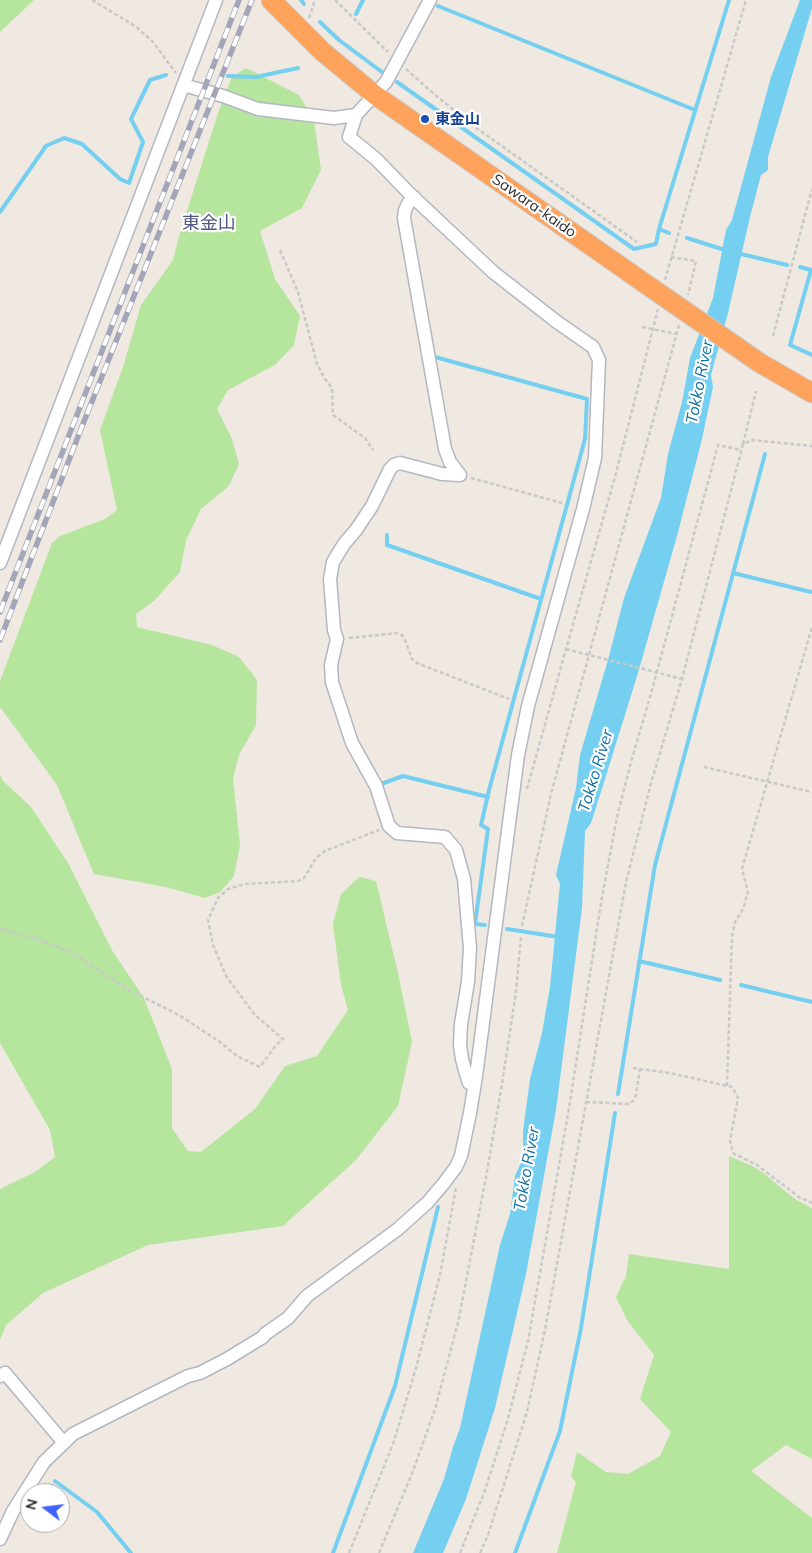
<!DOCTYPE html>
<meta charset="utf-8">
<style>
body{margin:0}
#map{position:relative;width:812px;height:1553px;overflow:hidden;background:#efe9e1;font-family:Mulish,sans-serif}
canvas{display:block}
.north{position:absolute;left:20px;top:1483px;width:50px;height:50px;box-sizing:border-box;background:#fff;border:1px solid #ababab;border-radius:50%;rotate:285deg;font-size:14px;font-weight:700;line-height:20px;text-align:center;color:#2e2e2e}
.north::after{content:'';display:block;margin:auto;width:18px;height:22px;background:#4264fb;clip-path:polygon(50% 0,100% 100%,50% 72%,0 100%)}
</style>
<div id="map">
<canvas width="812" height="1553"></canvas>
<div class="north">N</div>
</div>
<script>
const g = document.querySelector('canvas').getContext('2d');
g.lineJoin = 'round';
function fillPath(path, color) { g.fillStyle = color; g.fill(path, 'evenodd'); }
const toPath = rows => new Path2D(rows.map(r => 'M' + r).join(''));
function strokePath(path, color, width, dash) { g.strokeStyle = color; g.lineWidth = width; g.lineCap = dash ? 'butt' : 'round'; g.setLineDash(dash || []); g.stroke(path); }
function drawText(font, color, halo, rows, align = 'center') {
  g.font = font + ' Mulish,"Noto Sans JP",sans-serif'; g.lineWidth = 4.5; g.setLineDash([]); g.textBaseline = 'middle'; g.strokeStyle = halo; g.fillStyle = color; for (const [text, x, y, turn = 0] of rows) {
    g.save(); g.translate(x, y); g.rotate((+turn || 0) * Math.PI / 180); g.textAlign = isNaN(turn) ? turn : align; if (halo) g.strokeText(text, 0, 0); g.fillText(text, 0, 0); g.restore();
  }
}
const green = toPath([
 [0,0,34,0,0,32],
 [246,68,299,95,314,120,321,170,302,208,260,231,275,279,300,316,294,345,275,365,228,390,217,409,232,439,239,464,229,486,201,509,186,540,180,572,154,601,136,614,137,627,212,645,239,657,257,680,256,725,239,755,233,778,240,845,234,876,220,892,205,898,166,887,94,874,57,785,0,707,0,681,52,543,60,536,105,519,117,510,100,430,123,367,141,305,173,260,179,236,219,110,232,77],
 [0,775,3,781,31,807,68,863,113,952,144,998,172,1069,172,1128,188,1151,201,1152,255,1109,285,1066,317,1056,348,1010,341,985,333,924,341,894,359,877,376,881,398,973,412,1042,398,1106,356,1160,283,1226,148,1245,43,1293,6,1325,0,1340,0,1189,35,1172,55,1157,50,1130,0,1043],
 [729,1156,752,1166,762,1172,795,1199,812,1208,812,1459,786,1445,751,1471,812,1518,812,1553,557,1553,576,1482,571,1477,577,1452,606,1472,628,1474,660,1456,671,1432,640,1399,654,1355,627,1320,616,1297,626,1276,629,1254,729,1269]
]);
const water = toPath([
 [800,0,812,0,812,8,768,157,768,170,761,175,750,217,728,313,711,375,713,387,702,439,677,536,638,673,600,795,591,823,585,831,582,908,556,1110,526,1274,495,1408,466,1499,443,1553,413,1553,444,1479,453,1447,460,1428,500,1245,510,1214,515,1176,523,1158,523,1131,530,1079,542,1033,550,987,560,884,556,875,576,788,580,755,608,660,624,598,661,498,668,454,682,402,690,358,713,298,726,230,732,220,771,77]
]);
const stream = toPath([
 [301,0,304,4],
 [438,6,695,110],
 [356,14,363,0],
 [320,22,339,40,382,72],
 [228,76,256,77,298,68],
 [397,82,634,249,656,244,659,229,669,233],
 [0,212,46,146,64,138,82,144,120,179,129,183,143,142,131,119,150,80,166,75],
 [659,229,729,0],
 [687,238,725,250],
 [737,253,787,265],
 [800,267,811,270,790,345,812,355],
 [435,357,587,399,585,439,489,790,481,825,488,829,475,924,485,925],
 [387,535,387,545,541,599],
 [733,573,811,592],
 [381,784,403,776,488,797],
 [507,929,559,937],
 [639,961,720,980],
 [741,985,812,1002],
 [618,1094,655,865,765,454],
 [55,1481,97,1512,131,1553],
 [333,1553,395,1386,438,1207],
 [515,1553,560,1431,581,1328,615,1113]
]);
const path = toPath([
 [92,0,135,26,152,41,176,73],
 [335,0,388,52],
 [309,18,315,0],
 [406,69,434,94,475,127,637,242],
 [280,250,298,292,317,364,325,379,332,388,333,415,365,438,373,450],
 [671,257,696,261,688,295],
 [665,280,746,0],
 [642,327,677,334],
 [773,336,812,189],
 [743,444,756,391],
 [471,478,562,503],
 [349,638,397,633,402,635,405,640,412,659,417,663,509,699],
 [566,649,682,679],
 [704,767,812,792],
 [527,789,566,649,615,477,658,309],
 [522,926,551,794,679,325],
 [0,929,44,941,72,953,129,990,179,1015,220,1042,237,1056,260,1067,276,1045,283,1039,255,1015,226,976,213,945,208,920,218,898,228,889,245,884,298,881,304,878,316,858,325,851,379,830],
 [633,1068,670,1073,732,1087,738,1098,730,1141,733,1153,757,1165,799,1197,812,1203],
 [727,1086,732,936,735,922,743,909,748,892,742,869,812,627],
 [586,1102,629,1104,633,1101,636,1095,640,1069],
 [349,1553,393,1444,416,1368,440,1275,456,1188],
 [379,1553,413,1471,435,1409,458,1323,487,1172,502,1084,516,992,521,936],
 [460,1553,484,1493,507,1422,528,1341,569,1108,602,897,617,817,631,762,652,690,718,445,741,450],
 [480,1553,488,1535,527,1412,545,1330,626,882,651,783,682,679,743,444,752,440,812,446]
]);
const minor = toPath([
 [183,85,223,96,258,109,334,118,356,115],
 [414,197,409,202,405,210,404,218,445,449,450,462,460,475,442,474,400,463,394,465,390,469,372,506,356,530,344,544,333,562,330,579,334,630,337,639,331,665,332,682,352,743,376,786,389,826,397,833,445,837,456,850,464,879,470,948,468,982,461,1024,460,1045,462,1059,466,1074,469,1083,474,1085],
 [0,563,216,0],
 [0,1376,5,1373,64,1443],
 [0,1539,13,1511,44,1462,73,1434,188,1376,200,1373,227,1359,263,1337,265,1334,288,1318,307,1296,398,1229,428,1202,444,1183,456,1167,461,1156,470,1113,476,1076,518,755,528,706,583,509,595,458,599,360,593,347,557,322,493,272,412,196,376,159,349,137,356,115,386,82,430,0]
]);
const highway = toPath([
 [271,0,323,52,375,95,653,289],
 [760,363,812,393]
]);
const rail = toPath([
 [0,612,239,0],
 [0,640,79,434,252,0]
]);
const highwayBridge = toPath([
 [653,289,760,363]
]);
const markers = [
 [425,119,5,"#1a4fb4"]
];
const transitNames = [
 ["東金山",435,119]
];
const streetNames = [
 ["Sawara-kaido",534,206,35]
];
const waterNames = [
 ["Tokko River",700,382,-79],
 ["Tokko River",596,771,-73],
 ["Tokko River",527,1169,-80]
];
const quarterNames = [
 ["東金山",209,224]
];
fillPath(green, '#b6e59e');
fillPath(water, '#75cff0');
strokePath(stream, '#75cff0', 4);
strokePath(minor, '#b4b7c1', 15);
strokePath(highway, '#c9c9c9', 21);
strokePath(path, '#c9c9c9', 2.5, [4, 2.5]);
strokePath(minor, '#fff', 12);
strokePath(highway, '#ffa35c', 19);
strokePath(rail, '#a3a6b8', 5.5);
strokePath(rail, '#fff', 4, [11]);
strokePath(highwayBridge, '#c9c9c9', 21, []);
strokePath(highwayBridge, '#ffa35c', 19);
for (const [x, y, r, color] of markers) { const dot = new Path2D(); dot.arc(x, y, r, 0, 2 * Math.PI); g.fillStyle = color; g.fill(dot); strokePath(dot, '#fff', 2); }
drawText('bold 15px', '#164399', '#fff', transitNames, 'left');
drawText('15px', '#2e2e2e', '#fff', streetNames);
drawText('italic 16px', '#0d6fa3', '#fff', waterNames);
drawText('18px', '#4d5680', '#fff', quarterNames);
</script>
